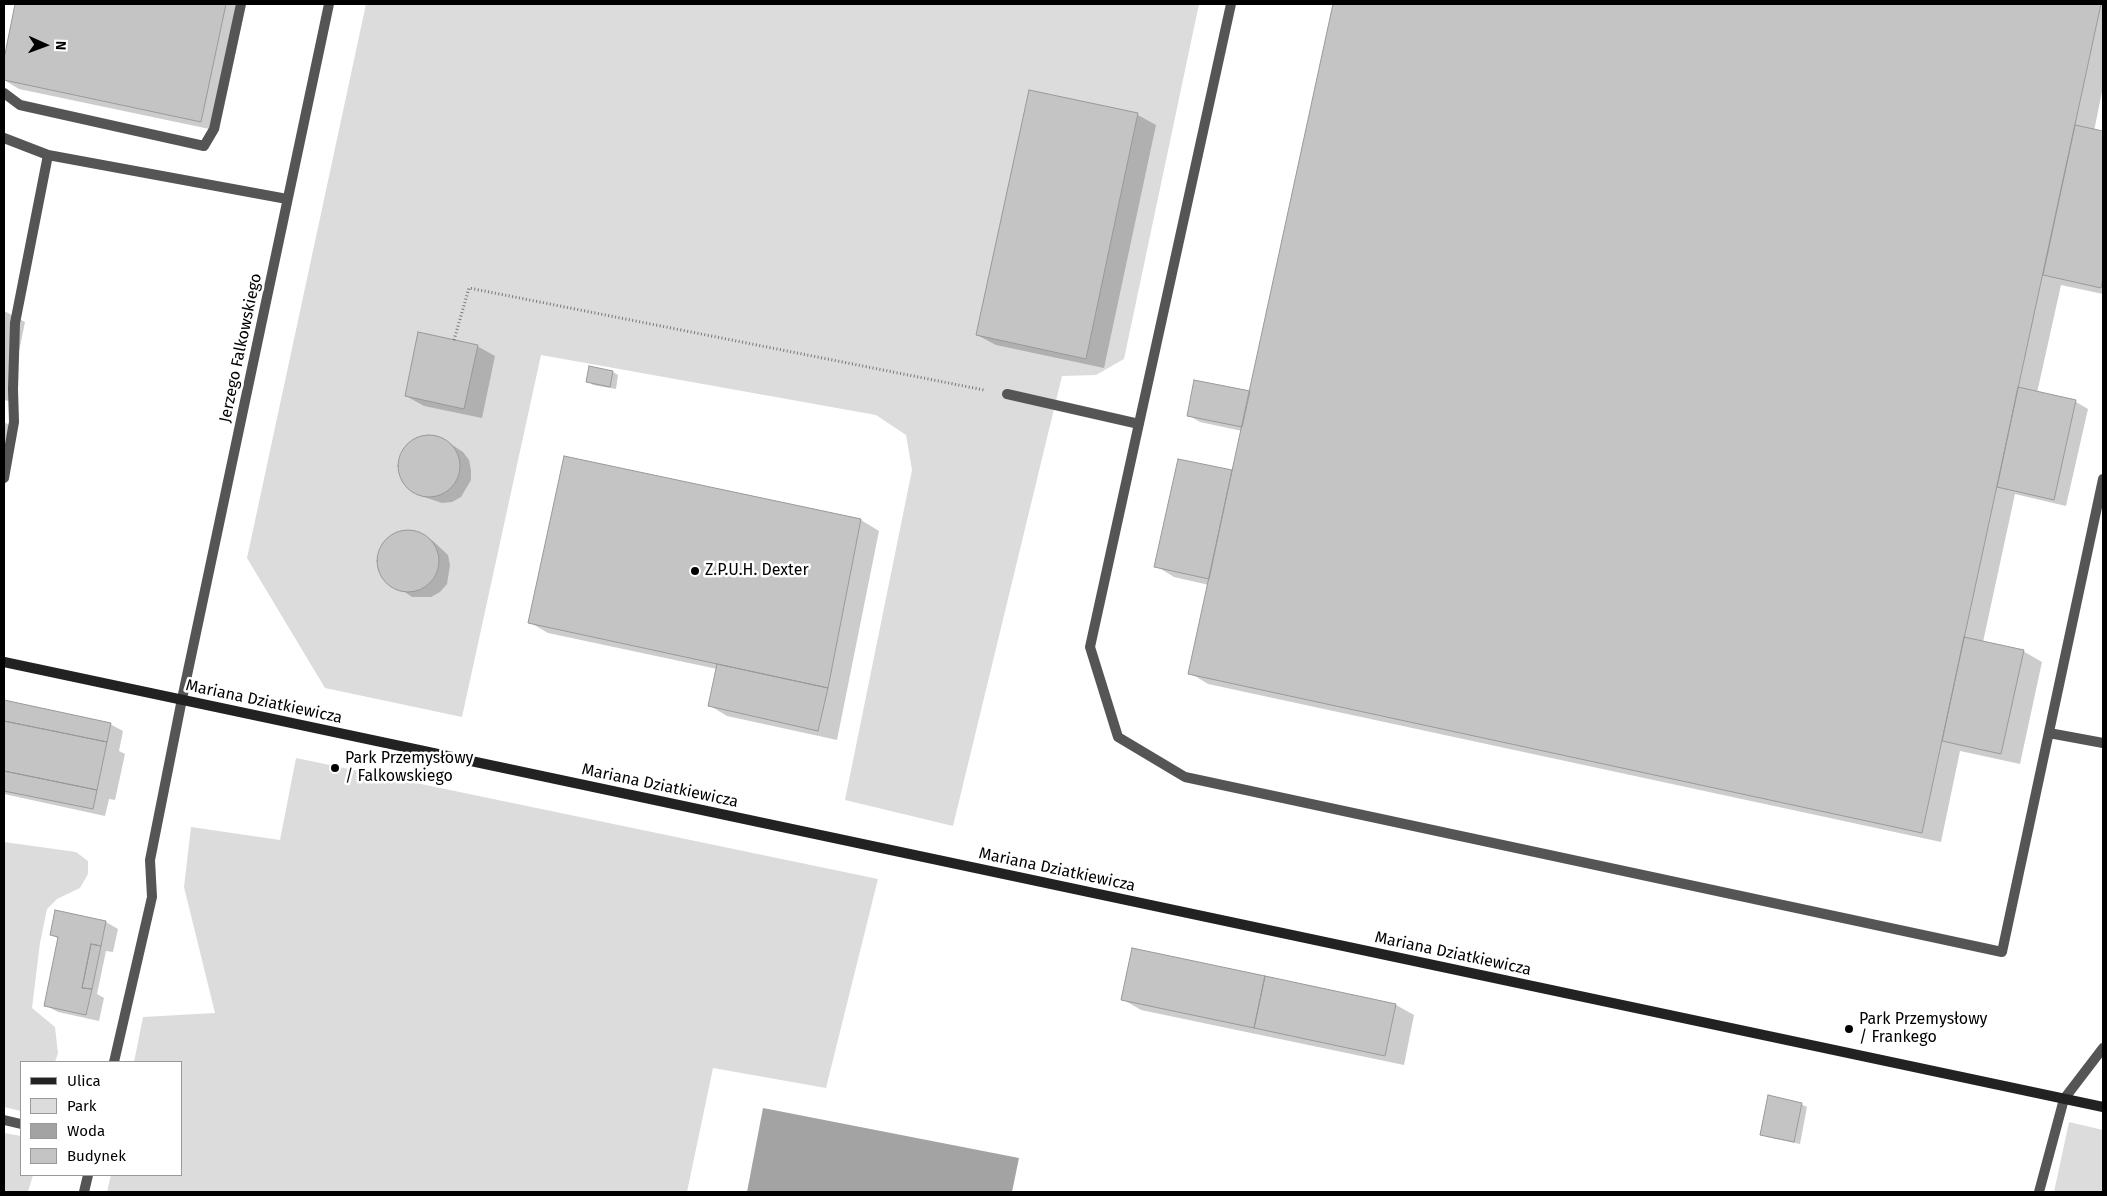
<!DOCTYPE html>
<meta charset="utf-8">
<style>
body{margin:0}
#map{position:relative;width:2107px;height:1196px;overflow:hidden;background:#fff;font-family:"Fira Sans",sans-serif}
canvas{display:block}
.frame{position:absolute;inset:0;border:5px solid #000;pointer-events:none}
.legend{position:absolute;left:20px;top:1061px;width:162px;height:115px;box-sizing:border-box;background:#fff;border:1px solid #999;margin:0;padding:6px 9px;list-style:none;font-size:15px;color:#000}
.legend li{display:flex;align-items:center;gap:10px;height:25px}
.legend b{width:25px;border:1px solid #999}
.north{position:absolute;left:20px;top:20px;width:50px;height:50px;-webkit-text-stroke:4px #fff;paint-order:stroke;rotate:92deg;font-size:14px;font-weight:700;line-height:20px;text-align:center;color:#000}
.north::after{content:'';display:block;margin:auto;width:18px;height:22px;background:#000;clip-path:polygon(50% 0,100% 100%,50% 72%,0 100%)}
</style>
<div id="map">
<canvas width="2107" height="1196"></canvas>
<div class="frame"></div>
<ul class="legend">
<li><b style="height:6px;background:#222"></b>Ulica</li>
<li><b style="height:14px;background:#dcdcdc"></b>Park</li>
<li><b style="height:14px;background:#a3a3a3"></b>Woda</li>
<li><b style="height:14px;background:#c4c4c4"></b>Budynek</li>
</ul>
<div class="north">N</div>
</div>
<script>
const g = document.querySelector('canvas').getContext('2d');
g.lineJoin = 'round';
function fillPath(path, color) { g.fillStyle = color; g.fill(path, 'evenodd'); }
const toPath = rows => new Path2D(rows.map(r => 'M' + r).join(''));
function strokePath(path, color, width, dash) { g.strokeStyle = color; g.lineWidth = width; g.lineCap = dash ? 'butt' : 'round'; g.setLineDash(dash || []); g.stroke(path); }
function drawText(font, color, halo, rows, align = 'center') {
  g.font = font + ' "Fira Sans",sans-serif'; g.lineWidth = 5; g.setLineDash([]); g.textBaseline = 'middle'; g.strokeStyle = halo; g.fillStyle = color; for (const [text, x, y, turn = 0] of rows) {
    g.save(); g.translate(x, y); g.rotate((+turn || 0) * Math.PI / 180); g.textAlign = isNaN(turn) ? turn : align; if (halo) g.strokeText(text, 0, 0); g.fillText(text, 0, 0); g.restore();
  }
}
const green = toPath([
 [366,4,1199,4,1124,359,1096,375,1062,376,953,826,845,800,912,470,906,435,876,415,541,355,462,717,325,688,247,558],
 [296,758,878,879,826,1088,713,1068,687,1192,107,1192,111,1175,181,1175,181,1062,134,1062,143,1017,215,1013,184,887,191,827,280,840],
 [4,842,76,852,88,861,88,874,80,888,57,899,47,909,40,943,32,1008,55,1027,58,1053,55,1062,21,1062,21,1111,4,1107],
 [2069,1122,2103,1130,2103,1192,2054,1192],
 [4,1133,21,1136,21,1175,33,1175,28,1192,4,1192]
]);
const water = toPath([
 [763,1108,1019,1158,1012,1192,747,1192]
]);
const shadow = toPath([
 [17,4,246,4,219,131,19,89,4,80,4,65],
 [1334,4,2103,4,2103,87,2094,131,2103,133,2103,294,2061,285,2037,393,2076,402,2088,409,2066,506,2015,494,1983,642,2023,651,2042,662,2020,764,1960,751,1941,842,1208,684,1190,673,1209,585,1174,577,1156,566,1179,460,1233,472,1242,431,1200,422,1188,415,1250,392],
 [1030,91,1138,115,1156,125,1104,368,996,345,977,335],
 [4,311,25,322,9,401,4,400],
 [477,346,495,356,482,418,424,406,406,396],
 [613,372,618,375,616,389,593,385,588,381],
 [4,422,16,429,4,490],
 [431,436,441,439,454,446,463,452,469,460,471,470,471,480,461,497,452,502,442,503,424,497,411,490,400,474,401,455,406,447,413,440],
 [565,457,861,520,879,531,837,740,727,716,709,705,717,669,548,633,529,622],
 [410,531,420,533,433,541,448,555,450,565,447,584,440,592,431,597,412,597,383,577,379,569,378,560,385,542,392,535],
 [4,702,110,724,123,731,119,751,125,754,115,800,109,799,105,816,4,794],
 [56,912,106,922,118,929,113,952,106,951,97,994,104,998,99,1021,58,1012,45,1005,59,939,51,934],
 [1133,950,1396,1005,1414,1015,1404,1065,1141,1010,1122,999],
 [1801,1104,1807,1107,1800,1144,1767,1137,1761,1134]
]);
const building = toPath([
 [15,4,226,4,201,122,4,80,4,59,15,4],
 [1333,4,2101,4,1922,833,1188,674,1333,4],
 [1029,90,1138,113,1086,359,976,335,1029,90],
 [2075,125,2103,131,2103,277,2101,288,2043,275,2075,125],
 [418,332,478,345,464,409,405,396,418,332],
 [589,366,613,371,610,387,586,382,589,366],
 [1194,380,1250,391,1242,427,1187,416,1194,380],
 [2018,387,2076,400,2054,500,1997,487,2018,387],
 '398 466a31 31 0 1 1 62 0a31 31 0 1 1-62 0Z',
 [564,456,861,519,828,688,528,623,564,456],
 [1178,459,1232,470,1209,579,1154,567,1178,459],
 '377 561a31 31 0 1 1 62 0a31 31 0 1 1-62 0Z',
 [1964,637,2024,650,2001,754,1942,741,1964,637],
 [717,664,828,688,818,731,708,706,717,664],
 [4,700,111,723,107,742,4,721,4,700],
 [4,721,107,742,97,790,4,771,4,721],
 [4,771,97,790,93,809,4,791,4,771],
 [55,910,106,921,101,946,91,944,82,988,92,989,86,1015,44,1006,58,937,50,935,55,910],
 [91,944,101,946,92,989,82,988,91,944],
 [1132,948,1265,976,1254,1028,1121,1000,1132,948],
 [1265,976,1396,1004,1385,1056,1254,1028,1265,976],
 [1768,1095,1802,1103,1794,1142,1760,1135,1768,1095]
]);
const path = toPath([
 [454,340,469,288,984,390]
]);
const lane = toPath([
 [1231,4,1090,647,1118,737,1185,777,2002,952,2103,479],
 [4,93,20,105,204,146,214,129,241,4],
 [4,138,48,155],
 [1007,394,1139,424],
 [4,478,14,422,13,389,15,323,48,155,287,199],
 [2049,733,2103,743],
 [114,1062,152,897,150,860,182,699],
 [4,1120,21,1124],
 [84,1192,88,1175],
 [2039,1192,2064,1099]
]);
const street = toPath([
 [182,699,329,4],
 [2064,1099,2103,1048]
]);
const secondary = toPath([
 [4,662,2103,1107]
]);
const markers = [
 [695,571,5,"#000"],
 [335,768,5,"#000"],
 [1849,1029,5,"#000"]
];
const streetNames = [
 ["Jerzego Falkowskiego",241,348,-78],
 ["Mariana Dziatkiewicza",264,702,12],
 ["Mariana Dziatkiewicza",660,786,12],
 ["Mariana Dziatkiewicza",1057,870,12],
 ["Mariana Dziatkiewicza",1453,954,12]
];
const poiNames = [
 ["Z.P.U.H. Dexter",705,571],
 ["Park Przemysłowy",345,759],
 ["/ Falkowskiego",345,777],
 ["Park Przemysłowy",1859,1020],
 ["/ Frankego",1859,1038]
];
fillPath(green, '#dcdcdc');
fillPath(water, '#a3a3a3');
fillPath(shadow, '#0003');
fillPath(building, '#c4c4c4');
strokePath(building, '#999', 1);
strokePath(path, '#777', 3, [1, 2.5]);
strokePath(lane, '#555', 10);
strokePath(street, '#555', 10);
strokePath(secondary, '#222', 10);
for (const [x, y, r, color] of markers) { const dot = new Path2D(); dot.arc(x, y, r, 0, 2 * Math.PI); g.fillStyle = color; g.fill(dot); strokePath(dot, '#fff', 2); }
drawText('16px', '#000', '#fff', streetNames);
drawText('16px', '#000', '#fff', poiNames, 'left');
</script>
